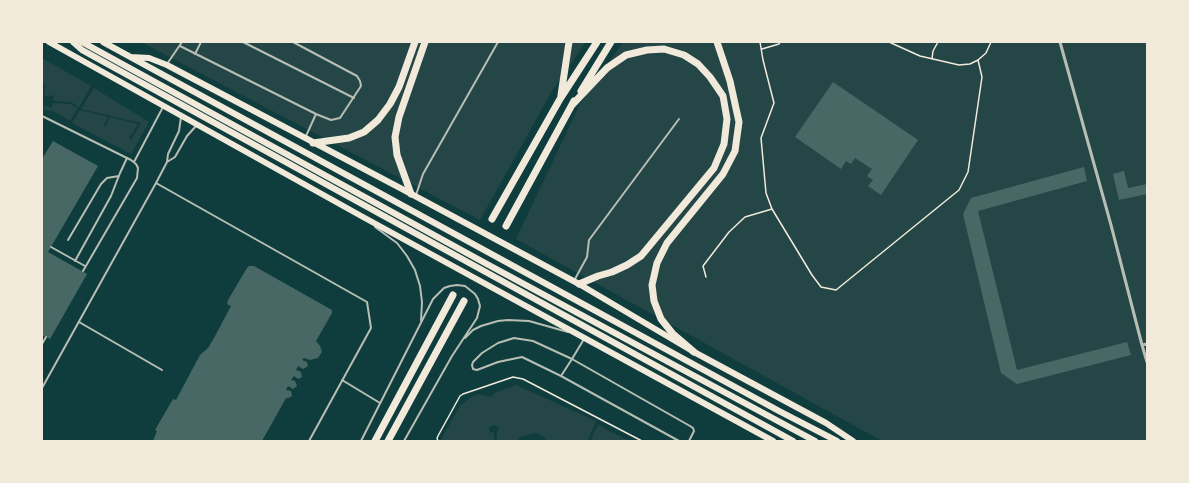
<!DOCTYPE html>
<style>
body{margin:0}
#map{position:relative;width:1189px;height:483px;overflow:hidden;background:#0f3d3e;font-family:Quicksand,sans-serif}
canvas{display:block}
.frame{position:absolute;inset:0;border:43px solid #f1e9da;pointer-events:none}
</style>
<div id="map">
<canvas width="1189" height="483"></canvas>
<div class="frame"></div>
</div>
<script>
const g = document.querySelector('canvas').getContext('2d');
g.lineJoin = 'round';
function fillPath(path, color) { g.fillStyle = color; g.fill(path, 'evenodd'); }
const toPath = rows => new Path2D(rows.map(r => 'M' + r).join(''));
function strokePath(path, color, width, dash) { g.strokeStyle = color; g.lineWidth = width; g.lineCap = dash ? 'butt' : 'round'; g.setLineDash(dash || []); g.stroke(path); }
const green = toPath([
 [141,42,586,42,552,91,480,220],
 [623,42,1147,42,1147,441,882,441,516,239,580,104],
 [42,58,91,86,79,107,71,102,54,101,53,95,45,97,44,94,45,91,44,90,46,85,43,83,42,84],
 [94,88,149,122,131,154,72,123,80,110,108,117,103,126,105,127,110,117,138,124,129,138,131,140,141,123,81,109],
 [53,103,70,104,78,108,70,121,53,111,42,110,45,105,51,108],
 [516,385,596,421,588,440,547,441,543,436,535,433,520,437,517,441,497,441,497,433,499,429,498,427,494,425,489,427,489,430,490,432,494,433,494,441,440,441,460,406,470,398,478,394,490,397,496,392],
 [598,425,629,441,595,441,591,439]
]);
const building = toPath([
 [833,82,918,140,881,195,868,186,873,180,867,176,872,169,855,158,851,164,846,161,841,169,795,137],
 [53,141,98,166,48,252,87,274,50,339,42,335,42,159],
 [1084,167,1087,181,978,211,1017,370,1127,342,1131,355,1017,384,1001,373,963,214,971,198],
 [1124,171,1128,188,1147,184,1147,194,1119,200,1113,174],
 [249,266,254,266,332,310,332,313,316,341,320,346,322,352,318,358,310,360,304,358,302,360,307,362,308,366,303,369,298,366,296,370,301,372,302,377,298,379,294,376,291,380,295,381,297,386,293,389,288,386,286,390,291,391,292,396,289,398,286,398,262,441,153,441,157,431,155,430,173,399,176,400,200,355,208,348,214,338,231,306,227,304,228,300,247,268]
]);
const path = toPath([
 [760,42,763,60,774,103,761,138,766,193,772,209],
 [889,42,920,56,959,65,970,64,978,60,986,53,991,42],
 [762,49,779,44,780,42],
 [932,59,933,51,938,42],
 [706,277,703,266,729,232,745,217,772,209,812,275,821,287,836,290,959,190,968,172,982,77,978,60],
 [438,441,437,438,439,434,460,396,463,394,513,377,523,379,642,441]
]);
const service = toPath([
 [243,42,354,98],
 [180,46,316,114,331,120,340,118,361,86,360,81,357,76,293,42],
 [195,54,201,42],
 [167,64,182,42],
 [42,116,131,160,136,164,138,168,137,178,83,271],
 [181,117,179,131,168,154,167,162,156,183,367,302,371,328,309,441],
 [306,136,316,114],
 [134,162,163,107],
 [167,162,175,157,187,136,196,126],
 [416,195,423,174,498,42],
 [375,227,397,243,407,256,415,270,420,286,422,302,421,321],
 [68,240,101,184,107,178,119,176],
 [51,247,85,266],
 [75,261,111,196,120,173,127,158],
 [575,279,587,257,589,240,679,119],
 [79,322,162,370],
 [465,338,473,330,481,326,498,321,508,320,529,321,568,332],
 [584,339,572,359,561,376,522,357,498,362,477,370,473,369,472,365,473,362,482,353,498,343,514,338,533,341,572,359,690,426,693,428,694,431,689,441],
 [42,344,46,337],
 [561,376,679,441],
 [342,380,380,403],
 [42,388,156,183],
 [361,441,433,299,444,288,450,286,457,285,465,286,475,294,478,299,480,306,477,318,452,356,404,441]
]);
const pedestrian = toPath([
 [1060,42,1111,225,1142,345,1147,344],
 [1142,345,1147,362]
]);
const primary = toPath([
 [49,42,363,217,773,441],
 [73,42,82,50,793,441],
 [82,42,485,263,815,441],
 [103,42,779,411,837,441],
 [131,57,149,58,167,65,402,189,579,284,694,352,826,423,853,441]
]);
const motorway = toPath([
 [581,91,611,42],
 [561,95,569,42],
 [572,105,607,68,626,55,647,50,664,49,684,55,698,64,710,77,723,96,727,119,724,144,714,168,641,256,627,265,612,272,598,276,579,284],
 [313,143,349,138,364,132,378,120,390,104,399,87,415,42],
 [411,194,397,155,395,137,399,117,425,42],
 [492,219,560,99,597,42],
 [506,226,574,101],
 [694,352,673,334,661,319,654,301,652,285,657,263,667,243,723,174,735,151,739,122,730,81,717,42],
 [375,441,453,295],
 [388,441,464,301]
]);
fillPath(green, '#244646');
fillPath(building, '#486865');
strokePath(path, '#f1e9da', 1.5);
strokePath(service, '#b8beb3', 2);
strokePath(pedestrian, '#b8beb3', 3);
strokePath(primary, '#f1e9da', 6);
strokePath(motorway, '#f1e9da', 7);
</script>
